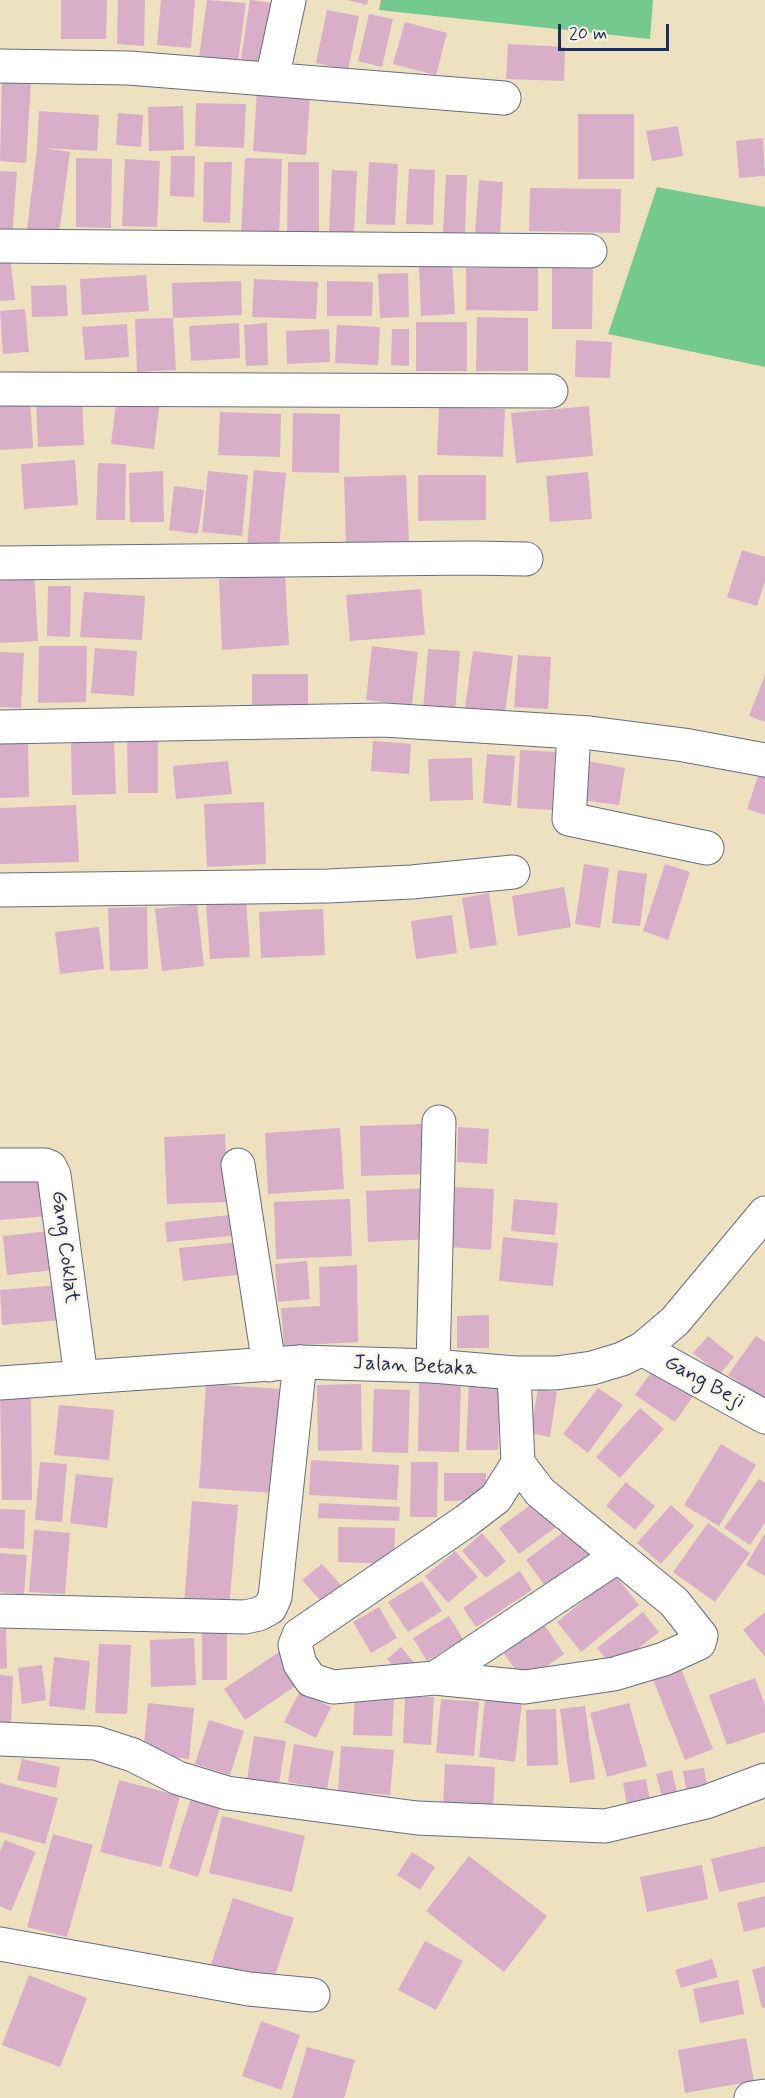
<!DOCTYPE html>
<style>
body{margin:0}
#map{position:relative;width:765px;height:2098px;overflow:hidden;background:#eee1c0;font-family:Mynerve,sans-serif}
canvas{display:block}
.scale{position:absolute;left:558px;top:24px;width:111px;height:27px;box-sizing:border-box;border:3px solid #1b2f5e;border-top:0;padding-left:8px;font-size:18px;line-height:21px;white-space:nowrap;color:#1b2f5e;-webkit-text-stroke:4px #fcf5e5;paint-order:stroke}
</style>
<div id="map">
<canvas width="765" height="2098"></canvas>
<div class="scale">20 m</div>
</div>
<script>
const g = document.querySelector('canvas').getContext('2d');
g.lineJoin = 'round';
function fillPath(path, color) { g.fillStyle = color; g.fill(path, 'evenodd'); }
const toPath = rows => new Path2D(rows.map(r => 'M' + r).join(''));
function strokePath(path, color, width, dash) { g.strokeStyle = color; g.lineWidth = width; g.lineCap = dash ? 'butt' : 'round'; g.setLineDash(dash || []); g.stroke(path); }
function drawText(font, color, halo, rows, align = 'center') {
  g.font = font + ' Mynerve,sans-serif'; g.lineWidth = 5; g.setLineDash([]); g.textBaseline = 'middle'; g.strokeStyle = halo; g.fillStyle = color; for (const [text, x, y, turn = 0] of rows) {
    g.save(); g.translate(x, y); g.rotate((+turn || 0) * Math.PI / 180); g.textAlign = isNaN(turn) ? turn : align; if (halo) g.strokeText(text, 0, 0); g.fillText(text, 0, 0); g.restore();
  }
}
const green = toPath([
 [381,0,653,0,650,39,379,10],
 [657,187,765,207,765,367,608,334]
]);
const building = toPath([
 [61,0,107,0,106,39,61,39],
 [118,0,145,0,144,46,117,44],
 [161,0,195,0,191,48,157,45],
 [207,0,246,3,238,61,199,57],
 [250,0,281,4,271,64,241,59],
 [347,0,368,0,367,5],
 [327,10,359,16,348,70,316,63],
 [369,14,393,19,382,67,358,61],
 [405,22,447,33,436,75,393,64],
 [508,44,565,47,564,81,506,79],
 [2,79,31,81,26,163,0,161],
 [257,92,310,96,306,155,253,151],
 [196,103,246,104,244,148,195,146],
 [183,106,184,150,149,151,148,107],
 [39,111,99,115,97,151,43,148,70,152,59,233,27,229,37,148],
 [118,113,143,115,141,147,116,145],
 [578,114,634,114,634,179,578,179],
 [678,126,683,156,652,161,646,131],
 [763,138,765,176,739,178,736,141],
 [171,156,195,156,194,197,170,196],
 [76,158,112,159,111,228,76,227],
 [245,158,282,159,279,236,241,235],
 [125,159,160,161,157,227,122,226],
 [204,162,232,162,230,223,203,222],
 [288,162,319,162,319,240,287,240],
 [369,162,398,164,395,225,366,224],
 [409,169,435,170,433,225,406,224],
 [332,170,357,171,354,232,329,232],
 [0,171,17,172,12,238,0,237],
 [446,175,467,175,465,233,443,233],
 [479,180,503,182,500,235,475,233],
 [530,188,621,189,620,233,529,231],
 [10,257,15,300,0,301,0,258],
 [552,261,593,261,592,329,552,329],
 [452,263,455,314,421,316,419,265],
 [538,267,538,311,466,310,466,268],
 [408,273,409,317,380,318,378,274],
 [146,275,149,311,82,315,80,279],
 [254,279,318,282,316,319,252,317],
 [241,281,242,315,173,318,172,283],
 [327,281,373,282,372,316,327,316],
 [66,285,68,316,32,317,31,286],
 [25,309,29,352,3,354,0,311],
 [477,317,528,318,528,371,476,371],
 [173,318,176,370,137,372,135,319],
 [416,322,467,322,467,371,416,371],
 [239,323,240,358,191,361,189,326],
 [267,323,268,365,246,366,244,325],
 [127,324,129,357,85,360,82,327],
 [337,325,380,327,378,365,335,363],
 [329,329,330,362,287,364,286,331],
 [392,329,409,329,409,366,391,365],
 [576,340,612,342,610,378,575,377],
 [30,395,33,448,0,450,0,398],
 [117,396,160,401,154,449,111,444],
 [82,400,84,445,38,447,36,401],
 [589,406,593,456,516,463,511,413],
 [439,407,505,409,503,457,437,455],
 [220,412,281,414,280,457,218,455],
 [293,413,340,414,339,473,292,472],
 [75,460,78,505,24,509,21,464],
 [98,463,126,464,125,520,96,520],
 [254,470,286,473,279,547,247,545],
 [163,471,164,522,130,522,129,473],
 [208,471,248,475,242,536,202,532],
 [588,472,592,519,550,522,546,476],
 [406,475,409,542,346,544,344,477],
 [418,475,486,475,486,520,418,521],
 [174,486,204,490,198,534,169,530],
 [742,550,765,557,765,581,757,606,727,597],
 [34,570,38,641,0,643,0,572],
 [285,575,289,645,222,650,219,579],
 [48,586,71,586,70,637,47,636],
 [421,589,425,635,350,641,346,595],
 [84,592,145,596,142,640,80,637],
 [39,646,87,646,86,702,38,703],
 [372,646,418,652,412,705,366,700],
 [95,648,137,651,134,696,91,693],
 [428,649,460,651,455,711,423,710],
 [473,651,513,656,505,713,465,708],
 [0,652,24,653,21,708,0,707],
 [518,655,551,657,548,709,514,707],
 [252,674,308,674,308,708,252,708],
 [765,675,765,722,749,716],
 [127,737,158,737,158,793,128,793],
 [114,741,116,794,72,795,71,743],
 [373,741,411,744,409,774,371,771],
 [28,743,29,797,0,798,0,744],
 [520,750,555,752,552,810,517,808],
 [487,754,515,756,511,806,483,803],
 [472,758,473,800,430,801,428,759],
 [228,761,232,794,176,799,173,766],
 [588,761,625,768,619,805,582,800],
 [759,773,765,775,765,815,747,809],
 [264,802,266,864,207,867,204,804],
 [76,805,79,862,0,864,0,808],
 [584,864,609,868,600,928,575,924],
 [665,864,690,872,668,940,643,931],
 [618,870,647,874,640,926,612,923],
 [564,887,571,927,518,936,512,896],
 [489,893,497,945,470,949,462,898],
 [246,899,250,957,210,959,206,902],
 [197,904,204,966,162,971,155,909],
 [147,907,148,969,110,971,108,908],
 [323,909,325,955,261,958,259,912],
 [452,915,457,953,416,959,411,921],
 [99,927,104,969,60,974,55,932],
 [424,1124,425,1174,361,1176,360,1126],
 [458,1127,489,1129,487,1164,457,1162],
 [340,1128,344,1189,268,1194,265,1133],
 [225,1134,228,1202,167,1204,164,1137],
 [45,1175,49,1216,0,1220,0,1179],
 [453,1187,494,1189,491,1250,450,1247],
 [429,1188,430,1239,368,1242,366,1191],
 [350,1199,352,1256,276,1259,274,1202],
 [514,1199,558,1203,555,1235,511,1231],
 [229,1215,231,1236,167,1242,165,1222],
 [60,1230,64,1269,7,1275,3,1236],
 [503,1237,558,1243,553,1286,499,1281],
 [240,1242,244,1274,183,1281,179,1248],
 [307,1261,310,1299,278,1302,275,1264],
 [357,1265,358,1342,284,1346,281,1308,320,1306,319,1267],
 [59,1285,62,1320,2,1325,0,1290],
 [489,1315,489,1348,457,1348,457,1316],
 [708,1336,734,1357,720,1374,693,1353],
 [756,1336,765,1342,765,1400,728,1375],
 [657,1364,696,1392,675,1422,635,1395],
 [419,1381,461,1382,459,1452,418,1451],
 [469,1381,500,1383,498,1450,466,1450],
 [206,1384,280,1389,273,1493,199,1488],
 [361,1384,362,1450,318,1451,317,1385],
 [598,1388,623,1405,588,1453,563,1434],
 [374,1389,410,1390,408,1453,372,1452],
 [538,1389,557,1392,550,1437,530,1433],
 [0,1390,31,1390,32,1500,2,1500],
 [59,1405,114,1410,109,1460,54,1455],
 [640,1408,664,1429,620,1478,596,1457],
 [721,1444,756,1465,719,1526,684,1505],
 [311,1460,399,1465,397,1500,309,1495],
 [40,1462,67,1464,62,1522,35,1520],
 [411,1462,438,1462,437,1517,410,1517],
 [444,1473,486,1473,486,1500,444,1501],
 [76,1474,113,1478,107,1528,70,1523],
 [759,1479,765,1483,765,1523,750,1545,724,1528],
 [626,1482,655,1506,635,1530,606,1506],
 [543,1496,563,1522,519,1554,499,1528],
 [192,1501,238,1505,229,1608,184,1605],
 [319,1503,400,1507,399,1521,318,1518],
 [671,1505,694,1526,661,1564,637,1543],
 [0,1509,25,1510,24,1549,0,1548],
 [708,1523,750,1553,715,1602,673,1572],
 [338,1527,395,1528,394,1564,338,1562],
 [569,1528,595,1563,552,1595,526,1560],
 [34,1530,70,1533,65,1594,29,1592],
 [482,1533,506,1561,486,1578,462,1551],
 [765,1533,765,1576,746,1565],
 [455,1551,478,1577,448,1603,425,1576],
 [0,1553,27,1555,24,1594,0,1592],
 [322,1564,347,1592,328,1609,302,1580],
 [520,1571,532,1590,476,1627,463,1608],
 [615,1575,639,1605,581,1652,557,1622],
 [422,1581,442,1611,408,1632,388,1602],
 [379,1607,397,1638,371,1653,353,1622],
 [643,1612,659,1632,613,1668,597,1648],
 [765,1612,765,1657,743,1630],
 [449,1616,463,1639,427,1661,413,1638],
 [541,1620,564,1654,524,1682,500,1648],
 [6,1628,7,1668,0,1669,0,1629],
 [227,1629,227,1680,202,1680,202,1630],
 [194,1638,196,1685,151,1687,150,1640],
 [99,1644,131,1645,127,1714,95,1713],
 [401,1647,417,1666,403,1678,387,1659],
 [285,1648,306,1679,245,1720,224,1689],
 [54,1657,90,1661,85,1710,49,1706],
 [678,1661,713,1749,685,1760,650,1672],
 [42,1665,46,1700,22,1704,18,1668],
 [0,1675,13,1676,11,1726,0,1725],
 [755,1678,765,1705,765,1732,727,1745,709,1695],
 [300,1691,331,1707,316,1738,284,1722],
 [355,1695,394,1696,392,1736,353,1735],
 [405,1696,434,1697,431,1745,403,1743],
 [441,1699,479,1702,474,1756,436,1753],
 [485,1699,522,1703,515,1762,479,1757],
 [148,1703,194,1708,189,1759,143,1754],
 [629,1703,647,1766,607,1777,590,1713],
 [585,1706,595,1779,570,1783,560,1709],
 [556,1709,558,1765,527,1766,526,1710],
 [209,1720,244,1731,230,1775,195,1764],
 [254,1736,286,1741,279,1783,247,1779],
 [294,1744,334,1751,327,1789,288,1782],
 [341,1746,394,1750,390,1795,338,1791],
 [22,1759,60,1767,56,1788,17,1780],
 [445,1764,495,1767,493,1810,443,1808],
 [704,1768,707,1786,686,1789,683,1771],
 [672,1770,677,1793,662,1797,656,1774],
 [646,1779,650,1799,627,1804,623,1783],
 [119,1780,180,1796,161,1867,100,1852],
 [0,1783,58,1798,45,1844,0,1832],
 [193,1792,222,1801,198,1877,169,1868],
 [222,1816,305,1836,292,1892,209,1873],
 [53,1834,93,1845,67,1937,27,1927],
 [5,1840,36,1852,11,1911,0,1906,0,1851],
 [765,1846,765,1882,719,1892,711,1859],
 [412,1852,435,1867,420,1890,397,1875],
 [469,1856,547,1916,504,1972,426,1911],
 [702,1865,708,1899,647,1912,640,1877],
 [765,1896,765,1927,744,1932,737,1903],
 [233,1898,294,1918,270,1990,209,1970],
 [425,1941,463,1961,436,2010,398,1990],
 [712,1959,718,1977,681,1988,675,1970],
 [765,1966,765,2007,762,2008,752,1970],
 [29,1975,87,1998,60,2067,2,2045],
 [738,1980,744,2014,700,2023,693,1989],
 [261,2021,300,2035,281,2090,242,2076],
 [746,2038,754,2081,685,2093,678,2050],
 [307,2047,355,2060,344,2098,292,2098]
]);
const minor = toPath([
 [0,66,129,68,504,98],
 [272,79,289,0],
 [0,246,590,251],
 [0,389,551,391],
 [0,563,471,558,526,559],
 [0,727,384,720,590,733,684,745,765,760],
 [574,732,569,819,707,848],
 [0,890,328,886,412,882,513,872],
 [0,1165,45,1165,50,1167,54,1175,81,1377],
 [238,1165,269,1365],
 [642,1349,765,1417],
 [433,1366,439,1122],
 [514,1373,518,1463,540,1492,674,1602,701,1636,699,1643,664,1659,614,1674,525,1687,435,1678,333,1687,311,1680,300,1664,295,1645,299,1635,466,1521,496,1498,518,1463],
 [0,1611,245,1617,259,1614,270,1608,275,1597,300,1362],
 [435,1678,618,1556],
 [0,1739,96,1743,133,1755,178,1778,227,1793,417,1818,605,1826,706,1802,765,1780],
 [0,1944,249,1989,313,1995],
 [751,2098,765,2096]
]);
const tertiary = toPath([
 [0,1383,300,1362,433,1366,514,1373,556,1373,592,1368,622,1359,642,1349,675,1321,765,1213]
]);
const streetNames = [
 ["Gang Coklat",64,1247,83],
 ["Jalan Betaka",415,1367,3],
 ["Gang Beji",704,1383,29]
];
fillPath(green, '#74ca8e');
fillPath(building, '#d8aec9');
strokePath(minor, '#656d80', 35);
strokePath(tertiary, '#656d80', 35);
strokePath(minor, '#fff', 33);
strokePath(tertiary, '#fff', 33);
drawText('21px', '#1b2f5e', '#fcf5e5', streetNames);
</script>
